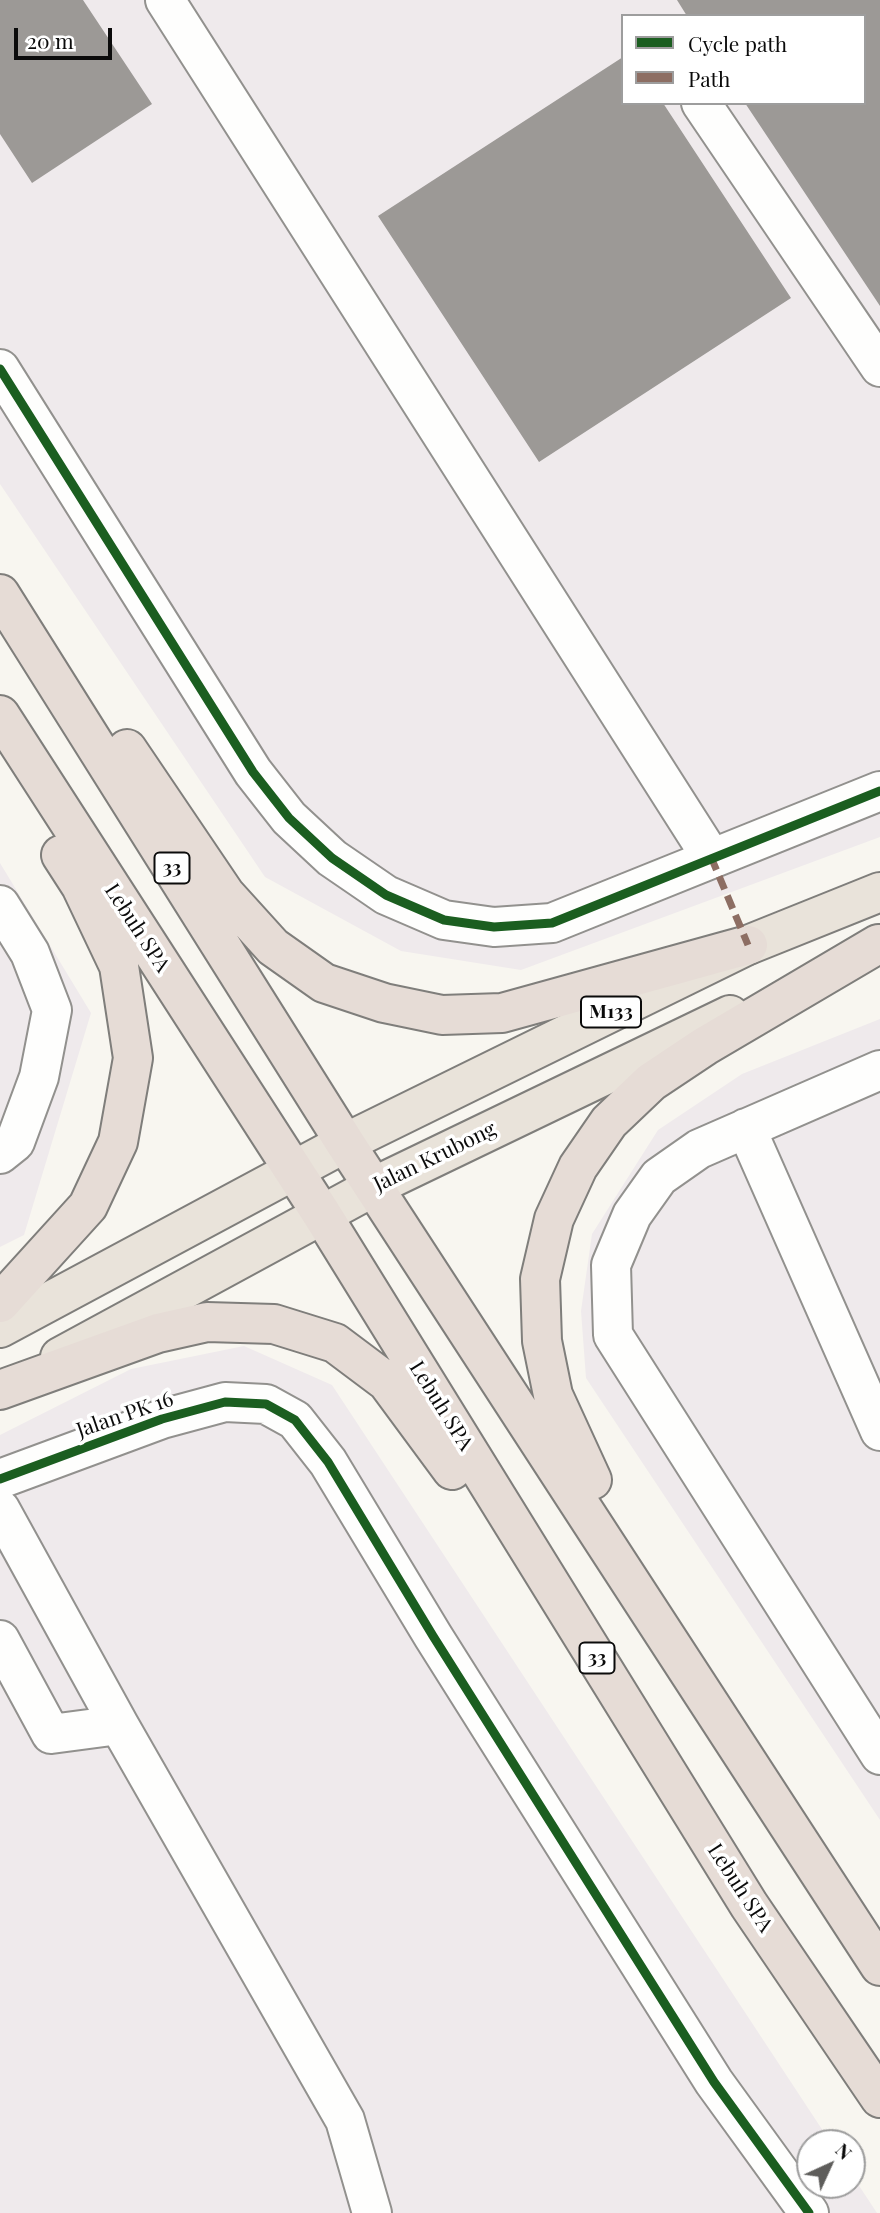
<!DOCTYPE html>
<style>
body{margin:0}
#map{position:relative;width:880px;height:2213px;overflow:hidden;background:#f8f6f0;font-family:"Playfair Display",serif}
canvas{display:block}
.legend{position:absolute;left:621px;top:14px;width:245px;height:91px;box-sizing:border-box;background:#fff;border:2px solid #9d9d9d;margin:0;padding:9px 12px;list-style:none;font-size:21px;color:#0b0b0b}
.legend li{display:flex;align-items:center;gap:14px;height:35px}
.legend b{width:35px;border:2px solid #9d9d9d}
.north{position:absolute;left:796px;top:2129px;width:70px;height:70px;box-sizing:border-box;background:#fff;border:2px solid #9d9d9d;border-radius:50%;rotate:45deg;font-size:19px;font-weight:700;line-height:28px;text-align:center;color:#0b0b0b}
.north::after{content:'';display:block;margin:auto;width:24px;height:32px;background:#5e5d5b;clip-path:polygon(50% 0,100% 100%,50% 72%,0 100%)}
.scale{position:absolute;left:14px;top:28px;width:98px;height:32px;box-sizing:border-box;border:4px solid #0b0b0b;border-top:0;padding-left:9px;font-size:21px;line-height:24px;white-space:nowrap;color:#0b0b0b;-webkit-text-stroke:5px #fff;paint-order:stroke}
</style>
<div id="map">
<canvas width="880" height="2213"></canvas>
<ul class="legend">
<li><b style="height:9px;background:#1b5e20"></b>Cycle path</li>
<li><b style="height:9px;background:#8d6e63"></b>Path</li>
</ul>
<div class="north">N</div>
<div class="scale">20 m</div>
</div>
<script>
const g = document.querySelector('canvas').getContext('2d');
g.lineJoin = 'round';
function fillPath(path, color) { g.fillStyle = color; g.fill(path, 'evenodd'); }
const toPath = rows => new Path2D(rows.map(r => 'M' + r).join(''));
function strokePath(path, color, width, dash) { g.strokeStyle = color; g.lineWidth = width; g.lineCap = dash ? 'butt' : 'round'; g.setLineDash(dash || []); g.stroke(path); }
function drawText(font, color, halo, rows, align = 'center') {
  g.font = font + ' "Playfair Display",serif'; g.lineWidth = 7; g.setLineDash([]); g.textBaseline = 'middle'; g.strokeStyle = halo; g.fillStyle = color; for (const [text, x, y, turn = 0] of rows) {
    g.save(); g.translate(x, y); g.rotate((+turn || 0) * Math.PI / 180); g.textAlign = isNaN(turn) ? turn : align; if (halo) g.strokeText(text, 0, 0); g.fillText(text, 0, 0); g.restore();
  }
}
const industrial = toPath([
 [0,0,880,0,880,837,521,970,401,951,265,877,0,484],
 [623,16,864,16,864,103,623,103],
 [0,863,91,1013,24,1235,0,1247],
 [880,1019,880,1820,586,1378,581,1311,592,1234,658,1130,742,1074],
 [244,1346,332,1385,831,2143,810,2143,810,2185,852,2185,852,2175,877,2213,0,2213,0,1435,131,1369]
]);
const building = toPath([
 [0,0,83,0,152,104,32,183,0,134],
 [677,0,880,0,880,306,745,103,864,103,864,16,687,16],
 [623,57,623,103,663,103,791,298,539,462,378,216]
]);
const minor = toPath([
 [165,0,711,857],
 [701,103,880,367],
 [0,369,253,772,289,818,332,858,386,895,444,920,494,927,552,923,880,791],
 [0,905,30,953,52,1010,39,1077,15,1142,0,1154],
 [880,1070,699,1149,659,1177,632,1215,611,1265,613,1335,880,1755],
 [746,1128,880,1431],
 [0,1479,162,1419,225,1402,266,1404,295,1420,328,1462,433,1636,714,2082,809,2213],
 [0,1509,119,1725,345,2120,372,2213],
 [0,1640,51,1734,119,1725]
]);
const major = toPath([
 [0,1328,345,1143,748,945,880,892],
 [60,1357,375,1186,730,1015]
]);
const highway = toPath([
 [0,594,345,1143,880,1966],
 [0,715,321,1213,749,1905,880,2098],
 [127,749,225,894,273,947,324,983,384,1003,442,1015,502,1013,748,945],
 [0,1303,88,1206,118,1142,133,1058,119,966,81,886,61,855],
 [0,1390,158,1333,207,1322,274,1324,335,1343,387,1382,452,1470],
 [592,1480,553,1395,542,1341,540,1279,554,1219,578,1167,609,1122,651,1082,705,1046,878,944]
]);
const quiet = toPath([
 [711,857,748,945]
]);
const cycleway = toPath([
 [0,369,253,772,289,818,332,858,386,895,444,920,494,927,552,923,880,791],
 [0,1479,162,1419,225,1402,266,1404,295,1420,328,1462,433,1636,714,2082,809,2213]
]);
const shields = [
 [172,868,35],
 [611,1012,60],
 [597,1658,35]
];
const shieldNames = [
 ["33",172,868],
 ["M133",611,1012],
 ["33",597,1658]
];
const streetNames = [
 ["Lebuh SPA",137,928,57],
 ["Jalan Krubong",435,1157,-26],
 ["Lebuh SPA",441,1406,58],
 ["Jalan PK 16",125,1415,-19],
 ["Lebuh SPA",740,1888,57]
];
fillPath(industrial, '#efeaec');
fillPath(building, '#9c9996');
strokePath(minor, '#92918e', 42);
strokePath(major, '#7f7e7b', 42);
strokePath(highway, '#7f7e7b', 42);
strokePath(minor, '#fefefd', 38);
strokePath(major, '#e9e3da', 38);
strokePath(highway, '#e6dcd6', 38);
strokePath(quiet, '#8d6e63', 7, [14, 7]);
strokePath(cycleway, '#1b5e20', 9);
for (const [x, y, w] of shields) { const box = new Path2D(); box.roundRect(x - w / 2, y - 15.5, w, 31, 5); g.fillStyle = '#fff'; g.fill(box); strokePath(box, '#0b0b0b', 2); }
drawText('bold 19px', '#0b0b0b', null, shieldNames);
drawText('21px', '#0b0b0b', '#fff', streetNames);
</script>
